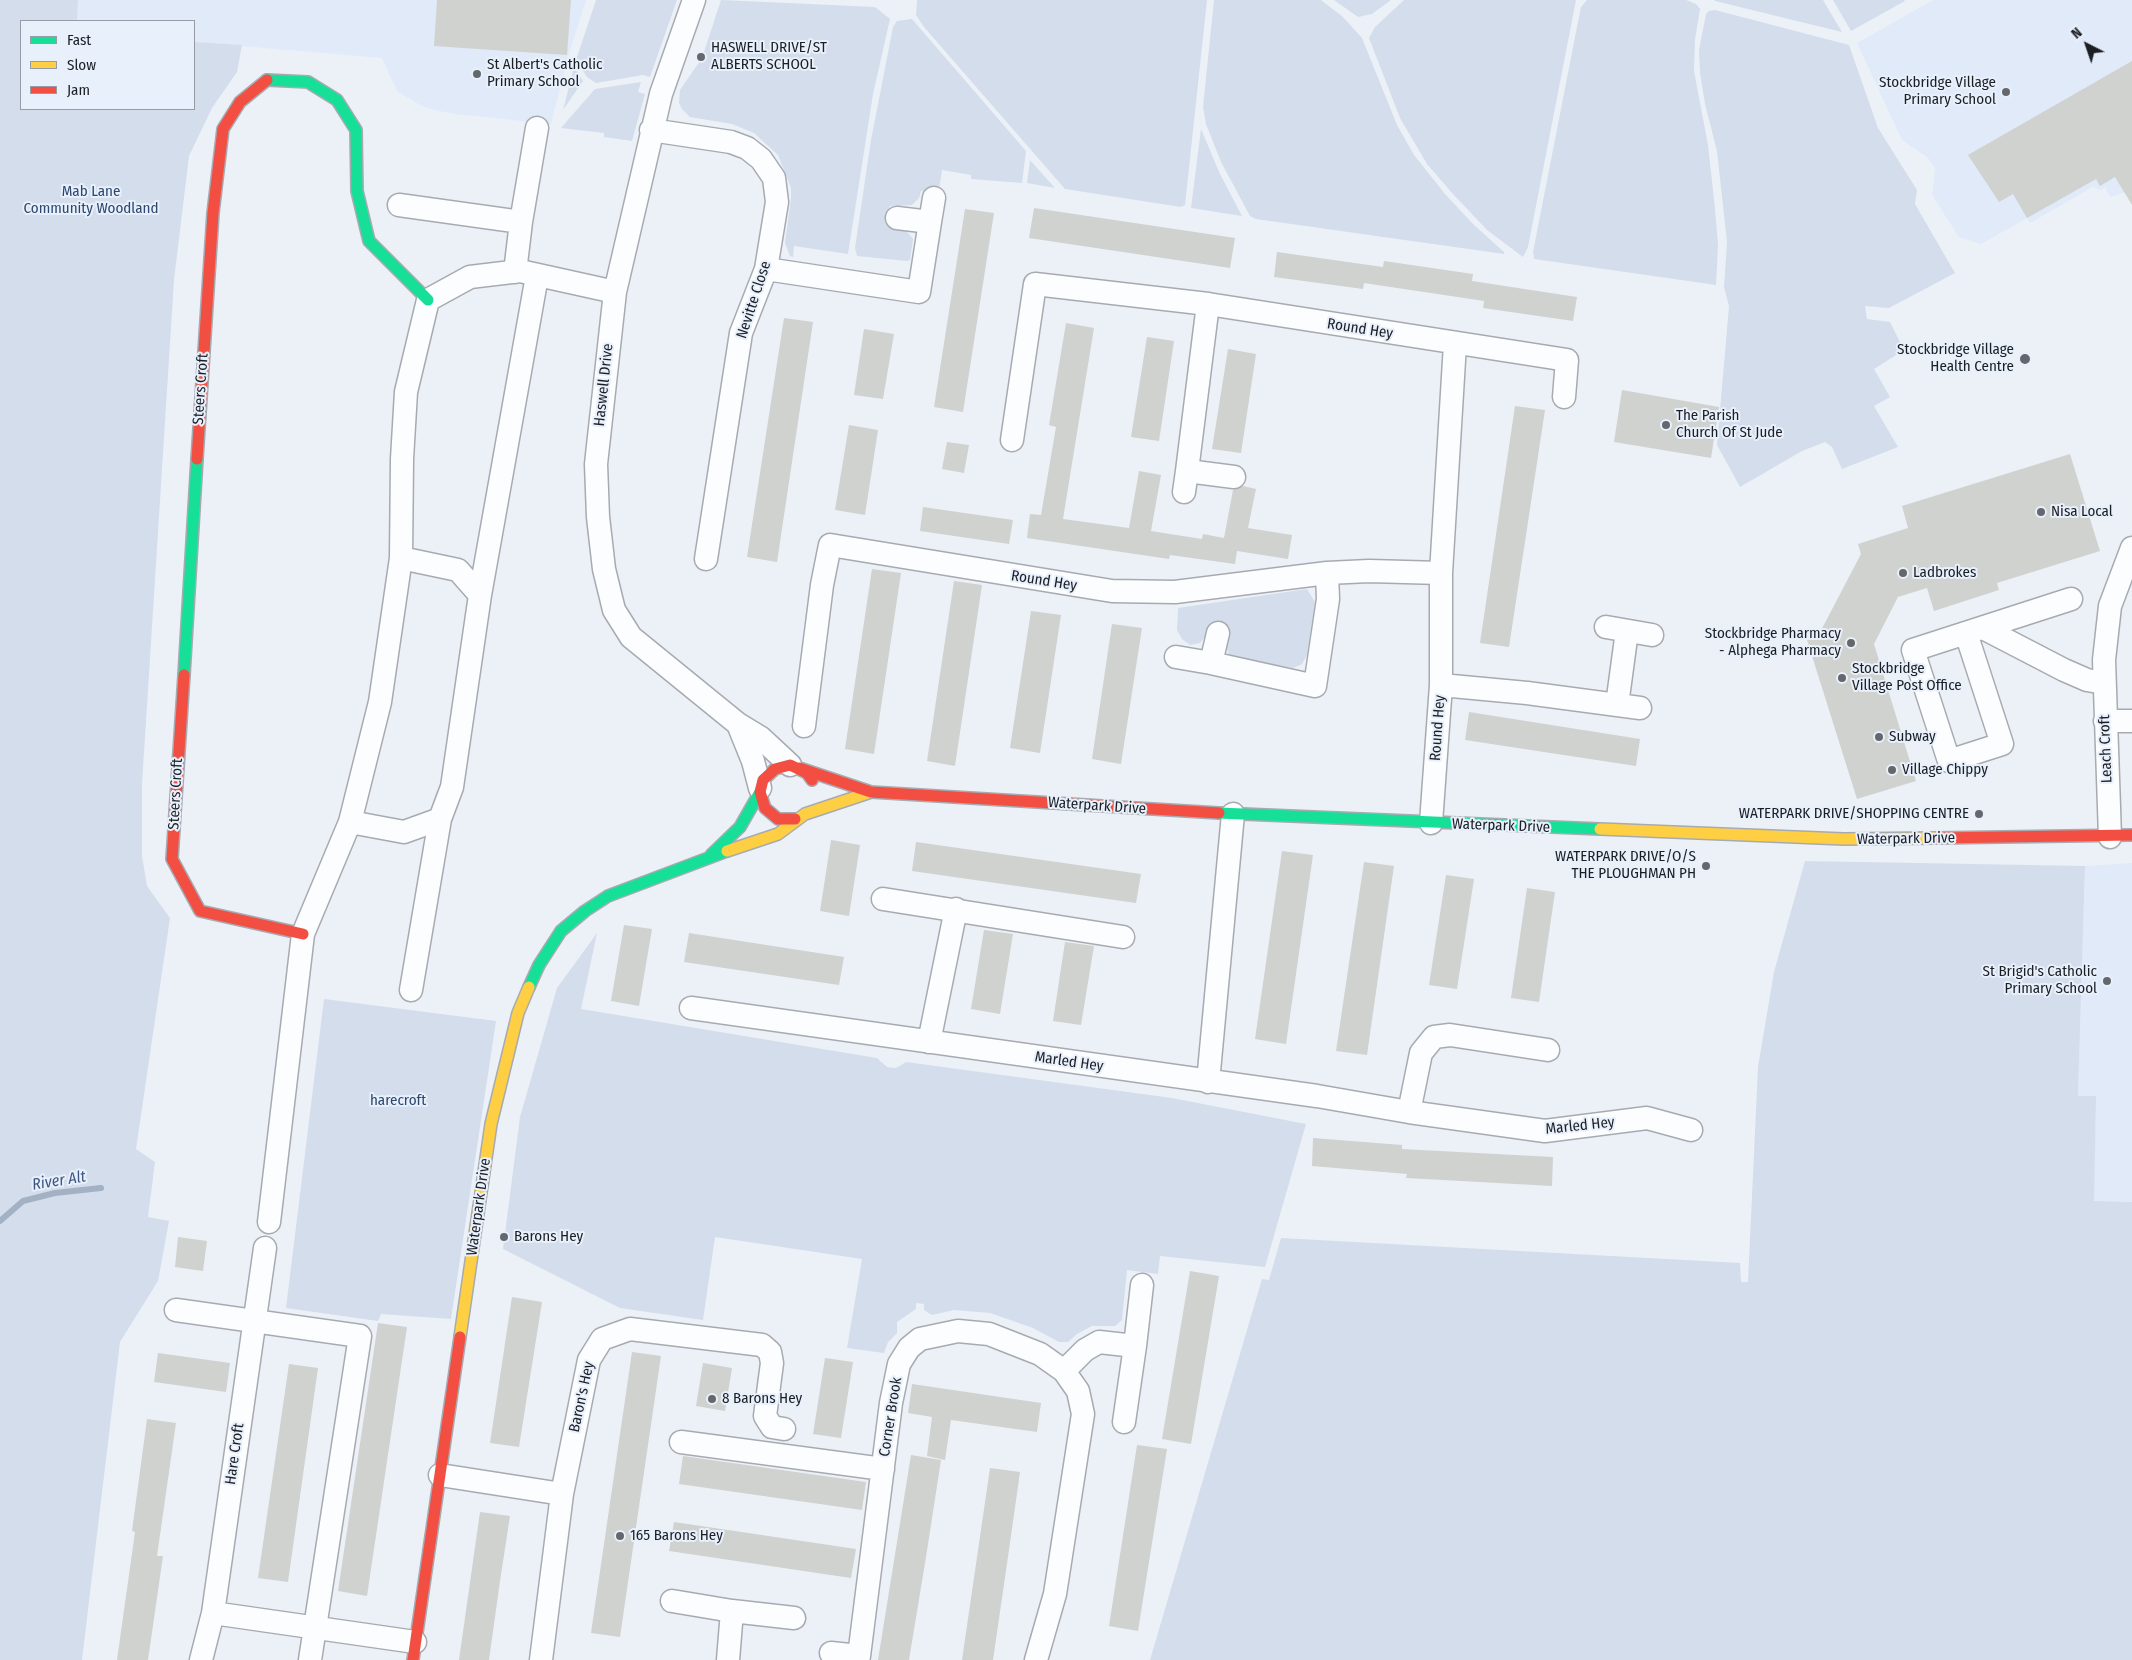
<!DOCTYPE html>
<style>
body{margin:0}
#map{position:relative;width:2132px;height:1660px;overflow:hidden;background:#ecf1f7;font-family:"Fira Sans Condensed",sans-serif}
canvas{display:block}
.legend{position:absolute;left:20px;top:20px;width:175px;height:90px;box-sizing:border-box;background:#e8f0fc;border:1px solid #969ca5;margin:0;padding:6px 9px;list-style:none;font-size:15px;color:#1b1e23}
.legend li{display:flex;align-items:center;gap:10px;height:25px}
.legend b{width:25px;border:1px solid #969ca5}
.north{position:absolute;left:2062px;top:20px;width:50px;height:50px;-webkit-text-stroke:4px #e8f0fc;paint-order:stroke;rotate:319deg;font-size:14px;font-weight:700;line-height:20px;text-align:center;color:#1b1e23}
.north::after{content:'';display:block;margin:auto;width:18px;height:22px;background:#1b1e23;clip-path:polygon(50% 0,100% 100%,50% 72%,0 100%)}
</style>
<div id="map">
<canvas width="2132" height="1660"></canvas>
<ul class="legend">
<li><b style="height:6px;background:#16e098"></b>Fast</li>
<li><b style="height:6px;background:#ffcf43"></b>Slow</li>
<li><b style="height:6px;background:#f24e42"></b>Jam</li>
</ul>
<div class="north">N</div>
</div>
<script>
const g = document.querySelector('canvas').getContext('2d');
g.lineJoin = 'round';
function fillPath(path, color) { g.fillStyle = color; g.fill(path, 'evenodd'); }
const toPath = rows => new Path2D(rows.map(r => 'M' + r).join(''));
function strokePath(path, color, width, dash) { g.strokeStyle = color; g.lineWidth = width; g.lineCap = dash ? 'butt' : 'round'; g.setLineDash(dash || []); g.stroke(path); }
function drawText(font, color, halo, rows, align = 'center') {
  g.font = font + ' "Fira Sans Condensed",sans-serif'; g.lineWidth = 4; g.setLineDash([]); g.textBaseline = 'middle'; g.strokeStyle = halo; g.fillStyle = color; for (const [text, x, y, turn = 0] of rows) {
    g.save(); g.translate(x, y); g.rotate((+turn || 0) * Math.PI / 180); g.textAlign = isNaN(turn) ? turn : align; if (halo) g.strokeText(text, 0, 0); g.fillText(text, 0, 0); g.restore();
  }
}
const built = toPath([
 [78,0,586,0,568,57,551,124,455,114,434,110,420,105,397,91,382,58,194,42,194,21,77,21],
 [1933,0,2132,0,2132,190,2110,197,2105,187,2101,190,2093,187,2030,223,2027,218,1981,244,1959,237,1932,195,1935,168,1928,158,1902,140,1857,43],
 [2132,863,2132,1202,2093,1201,2096,1097,2078,1096,2085,866]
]);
const green = toPath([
 [0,0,78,0,77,21,21,21,21,109,194,109,194,42,242,45,237,72,212,108,189,156,174,280,142,784,142,856,147,886,170,918,136,1149,155,1162,148,1217,169,1221,158,1281,120,1342,82,1660,0,1660],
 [596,0,677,0,650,77,643,75,596,83,587,77,576,60],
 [721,0,875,7,890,19,873,94,848,254,794,246,793,257,790,256,785,243,791,199,791,188,778,155,754,133,732,124,690,117,682,109,679,103,680,90,702,58],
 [917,0,1207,0,1185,205,1181,207,1065,189,924,27,916,15],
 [1214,0,1321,0,1343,17,1362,38,1397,125,1414,155,1445,194,1473,224,1504,252,1504,254,1256,219,1250,216,1221,162,1206,124,1203,107],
 [1334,0,1391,0,1372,14,1358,17],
 [1404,0,1576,0,1528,247,1523,257,1487,230,1453,194,1427,164,1400,118,1369,38,1375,27],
 [1587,0,1686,0,1696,4,1700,9,1695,40,1694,71,1708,145,1715,209,1718,245,1716,285,1534,259,1533,252,1577,27,1581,7],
 [1714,0,1823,0,1842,32,1715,1],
 [1833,0,1904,0,1905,1,1851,31],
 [1715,10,1849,45,1878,128,1917,190,1915,204,1955,273,1889,308,1865,306,1867,319,1890,322,1904,350,1874,369,1890,397,1874,406,1898,447,1842,469,1832,447,1825,442,1802,451,1740,487,1717,445,1729,306,1724,287,1727,242,1717,151,1705,104,1700,73,1699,50,1706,14,1709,11],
 [912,19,1026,151,1022,183,971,179,971,175,942,170,939,190,936,193,921,191,919,198,912,205,890,206,887,223,904,228,913,239,910,260,907,261,857,256,855,248,871,140,893,27,897,21],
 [574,67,583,81,563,110],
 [641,82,638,92,645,94,632,141,604,137,604,133,561,128,595,89],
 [1201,129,1220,174,1242,216,1191,208],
 [1030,160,1055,188,1027,183],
 [1307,589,1315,602,1307,655,1302,664,1293,668,1233,658,1229,655,1226,646,1208,633,1200,643,1190,645,1182,639,1177,630,1178,608],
 [1805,861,2085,866,2078,1096,2096,1096,2094,1201,2132,1202,2132,1660,1150,1660,1262,1279,1269,1280,1281,1238,1740,1263,1741,1282,1748,1282,1758,1067,1774,972],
 [597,933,581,1009,877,1058,887,1067,896,1068,906,1062,1172,1098,1306,1124,1265,1267,1160,1256,1158,1274,1127,1270,1122,1320,1115,1326,1092,1326,1077,1334,1068,1342,1059,1342,1033,1328,990,1313,954,1310,932,1315,924,1310,924,1304,916,1303,916,1309,897,1322,897,1333,888,1342,884,1353,847,1348,862,1259,715,1237,703,1320,620,1308,503,1249,520,1117,557,988],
 [324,999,496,1021,451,1319,381,1314,378,1321,286,1308]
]);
const stream = toPath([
 [0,1221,23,1201,55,1193,101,1188]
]);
const building = toPath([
 [437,0,571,0,567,55,434,46],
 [2132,61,2132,205,2115,177,2100,186,2096,179,2027,218,2013,194,1999,202,1968,155],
 [1034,208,1235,238,1230,268,1029,238],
 [965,209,994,213,963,412,934,407],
 [1277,252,1383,267,1384,261,1473,274,1472,281,1577,297,1573,321,1483,308,1484,301,1364,283,1363,289,1274,277],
 [784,318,813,322,777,562,747,557],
 [1066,323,1094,328,1063,519,1129,528,1139,471,1161,475,1151,531,1202,539,1203,534,1224,538,1233,490,1243,486,1256,489,1248,528,1292,535,1288,559,1237,551,1235,564,1170,555,1169,559,1027,538,1030,514,1041,515,1056,427,1049,425],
 [864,329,894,334,883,399,854,395],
 [1147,337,1174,341,1159,441,1131,437],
 [1228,349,1256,354,1241,453,1212,449],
 [1622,390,1719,407,1711,458,1614,442],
 [1515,406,1545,410,1509,647,1480,643],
 [849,425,878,430,865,515,835,510],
 [947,442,969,445,964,473,942,469],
 [2070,454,2100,551,1997,583,1999,590,1934,611,1927,588,1898,597,1874,644,1916,781,1857,799,1807,640,1817,638,1861,554,1858,544,1908,528,1902,506],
 [923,507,1013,520,1009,544,920,531],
 [872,569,901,573,874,754,845,749],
 [954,581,982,585,955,766,927,761],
 [1031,611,1061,615,1040,753,1010,748],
 [1112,624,1142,628,1121,764,1092,759],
 [1469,712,1640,739,1636,766,1465,740],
 [831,840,860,845,849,916,820,911],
 [916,842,1141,874,1136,903,912,871],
 [1282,851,1313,855,1286,1044,1255,1039],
 [1364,862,1394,866,1367,1055,1336,1051],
 [1446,875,1474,879,1457,989,1429,985],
 [1527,888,1555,892,1539,1002,1511,998],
 [624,925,652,929,639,1006,611,1001],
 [984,930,1013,934,1000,1014,971,1009],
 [689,933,844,957,839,985,684,962],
 [1065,942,1094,946,1081,1025,1053,1021],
 [1313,1138,1402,1145,1402,1149,1553,1157,1552,1186,1406,1178,1407,1174,1312,1166],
 [178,1237,207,1241,203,1271,175,1267],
 [1190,1271,1219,1276,1191,1444,1162,1439],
 [512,1297,542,1302,519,1447,490,1443],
 [378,1323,407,1327,367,1596,338,1591],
 [632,1352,661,1356,620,1637,591,1633],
 [158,1353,230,1363,226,1392,154,1382],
 [825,1358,853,1362,841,1438,813,1434],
 [703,1363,732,1368,725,1411,696,1406],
 [289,1364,318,1368,288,1582,258,1578],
 [912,1384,1041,1403,1037,1432,951,1420,945,1460,927,1456,932,1417,908,1413],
 [147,1419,176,1423,157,1556,163,1556,148,1660,117,1660,135,1532,132,1531],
 [1137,1445,1167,1449,1138,1631,1109,1626],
 [911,1455,941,1460,926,1557,909,1660,878,1660],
 [683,1456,866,1482,862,1510,679,1484],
 [990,1468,1020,1472,1010,1543,993,1660,962,1660],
 [480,1512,510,1516,500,1581,489,1660,459,1660],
 [674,1522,856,1549,851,1578,669,1551]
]);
const street = toPath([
 [694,0,661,94,615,292,596,464,598,517,604,569,614,610,631,637,738,724,761,738,790,765],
 [651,130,731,142,747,148,761,159,774,178,777,202,766,269,741,333,706,559],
 [399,205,521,222],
 [897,218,930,222,934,198],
 [766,269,919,292,930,222],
 [515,272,521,222,537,128],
 [1012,440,1035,284,1208,304,1567,360,1564,397],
 [1187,471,1208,304],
 [1184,492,1187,471,1234,477],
 [480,595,537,276],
 [1606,627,1652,635],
 [1983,628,2064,670,2087,680,2104,683],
 [1966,633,2002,744,1949,761,1913,650,2071,599],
 [1176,657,1211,663,1218,633],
 [1211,663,1315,686,1328,599,1327,573],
 [1441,685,1527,693,1640,708],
 [1617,705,1627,631],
 [2105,721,2132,721],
 [738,724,753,761,760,788],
 [804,726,822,585,830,545,1112,591,1175,592,1327,573,1369,571,1441,573],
 [350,822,404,832,440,819,452,787,480,595,458,570,401,558],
 [1431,823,1441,685,1441,573,1455,344],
 [2110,837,2104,660,2110,606,2132,548],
 [883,899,1123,937],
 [411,990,440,819],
 [691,1008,1317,1096,1409,1112,1545,1131,1647,1118,1691,1130],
 [929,1042,956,909],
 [1208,1082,1233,814],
 [1409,1112,1421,1053,1434,1037,1450,1035,1548,1050],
 [269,1222,303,934,350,822,380,702,401,558,402,459,406,392,428,300,470,277,520,271,615,292],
 [176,1310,360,1336,310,1660],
 [1135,1346,1142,1285],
 [1064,1371,1085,1350,1099,1342,1135,1346,1124,1422],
 [681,1442,883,1469],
 [440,1475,562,1494],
 [672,1601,732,1611,794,1618],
 [213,1613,415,1642],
 [831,1653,859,1656,891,1403,899,1364,909,1348,920,1339,958,1331,989,1334,1040,1354,1064,1371,1078,1391,1083,1414,1055,1594,1036,1660],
 [201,1660,213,1613,265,1248],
 [541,1660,562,1494,589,1360,602,1339,630,1329,762,1345,770,1352,772,1363,765,1416,772,1427,784,1429],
 [728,1660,732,1611]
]);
const fast = toPath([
 [267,80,308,82,337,100,356,130,357,191,369,241,428,300],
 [184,675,197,459],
 [1219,813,1600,829],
 [711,855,740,827,760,792],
 [529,987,539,965,561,931,585,911,608,896,727,851]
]);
const slow = toPath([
 [1600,829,1844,839,1936,838],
 [727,851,778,834,805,814,871,792],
 [460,1337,491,1124,518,1013,529,987]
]);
const jam = toPath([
 [197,459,213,213,223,129,240,102,267,80],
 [184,675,172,859,200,911,303,934],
 [799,768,871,792,1219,813],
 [795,819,778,819,765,808,760,792,763,780,775,769,790,765,807,773,812,780],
 [1936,838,2132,835],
 [413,1660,460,1337]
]);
const markers = [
 [701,57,5,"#64686d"],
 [477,74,5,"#64686d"],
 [2006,92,5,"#64686d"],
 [2025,359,6,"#64686d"],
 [1666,425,5,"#64686d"],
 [2041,512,5,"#64686d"],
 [1903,573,5,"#64686d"],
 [1851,643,5,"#64686d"],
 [1842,678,5,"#64686d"],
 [1879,737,5,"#64686d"],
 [1892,770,5,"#64686d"],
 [1979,814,5,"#64686d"],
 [1706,866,5,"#64686d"],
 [2107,981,5,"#64686d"],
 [504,1237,5,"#64686d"],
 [712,1399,5,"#64686d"],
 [620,1536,5,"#64686d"]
];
const poiNames = [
 ["HASWELL DRIVE/ST",711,48],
 ["ALBERTS SCHOOL",711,65],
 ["St Albert's Catholic",487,65],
 ["Primary School",487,82],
 ["Stockbridge Village",1996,83,"right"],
 ["Primary School",1996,100,"right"],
 ["Stockbridge Village",2014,350,"right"],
 ["Health Centre",2014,367,"right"],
 ["The Parish",1676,416],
 ["Church Of St Jude",1676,433],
 ["Nisa Local",2051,512],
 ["Ladbrokes",1913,573],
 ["Stockbridge Pharmacy",1841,634,"right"],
 ["- Alphega Pharmacy",1841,651,"right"],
 ["Stockbridge",1852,669],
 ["Village Post Office",1852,686],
 ["Subway",1889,737],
 ["Village Chippy",1902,770],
 ["WATERPARK DRIVE/SHOPPING CENTRE",1969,814,"right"],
 ["WATERPARK DRIVE/O/S",1696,857,"right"],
 ["THE PLOUGHMAN PH",1696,874,"right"],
 ["St Brigid's Catholic",2097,972,"right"],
 ["Primary School",2097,989,"right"],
 ["Barons Hey",514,1237],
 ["8 Barons Hey",722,1399],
 ["165 Barons Hey",630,1536]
];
const parkNames = [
 ["Mab Lane",91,192],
 ["Community Woodland",91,209],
 ["harecroft",398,1101]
];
const streetNames = [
 ["Nevitte Close",754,300,-72],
 ["Round Hey",1360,329,9],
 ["Haswell Drive",604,385,-84],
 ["Steers Croft",201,389,-86],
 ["Round Hey",1044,581,9],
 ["Round Hey",1438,728,-86],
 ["Leach Croft",2106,749,-92],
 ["Steers Croft",176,794,-87],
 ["Waterpark Drive",1097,806,4],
 ["Waterpark Drive",1501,826,2],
 ["Waterpark Drive",1906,839,-1],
 ["Marled Hey",1069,1062,8],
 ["Marled Hey",1580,1126,-6],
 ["Waterpark Drive",479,1207,-82],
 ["Baron's Hey",582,1397,-78],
 ["Corner Brook",891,1417,-81],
 ["Hare Croft",235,1454,-82]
];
const waterNames = [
 ["River Alt",59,1181,-9]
];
fillPath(built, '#e0eaf9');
fillPath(green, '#d4ddeb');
strokePath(stream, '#a3b1c5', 6);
fillPath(building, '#cfd2cf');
strokePath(street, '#a7abb1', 25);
strokePath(fast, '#a7abb1', 14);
strokePath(slow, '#a7abb1', 14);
strokePath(jam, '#a7abb1', 14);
strokePath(street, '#fcfdfe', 22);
strokePath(fast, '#16e098', 11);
strokePath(slow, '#ffcf43', 11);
strokePath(jam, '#f24e42', 11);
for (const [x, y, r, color] of markers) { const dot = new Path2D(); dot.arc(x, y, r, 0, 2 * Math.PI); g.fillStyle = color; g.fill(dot); strokePath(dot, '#e8f0fc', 2); }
drawText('15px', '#1b1e23', '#e8f0fc', poiNames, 'left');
drawText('15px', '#2d476e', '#e8f0fc', parkNames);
drawText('15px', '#1b1e23', '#e8f0fc', streetNames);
drawText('italic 16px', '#3d5780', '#e8f0fc', waterNames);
</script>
